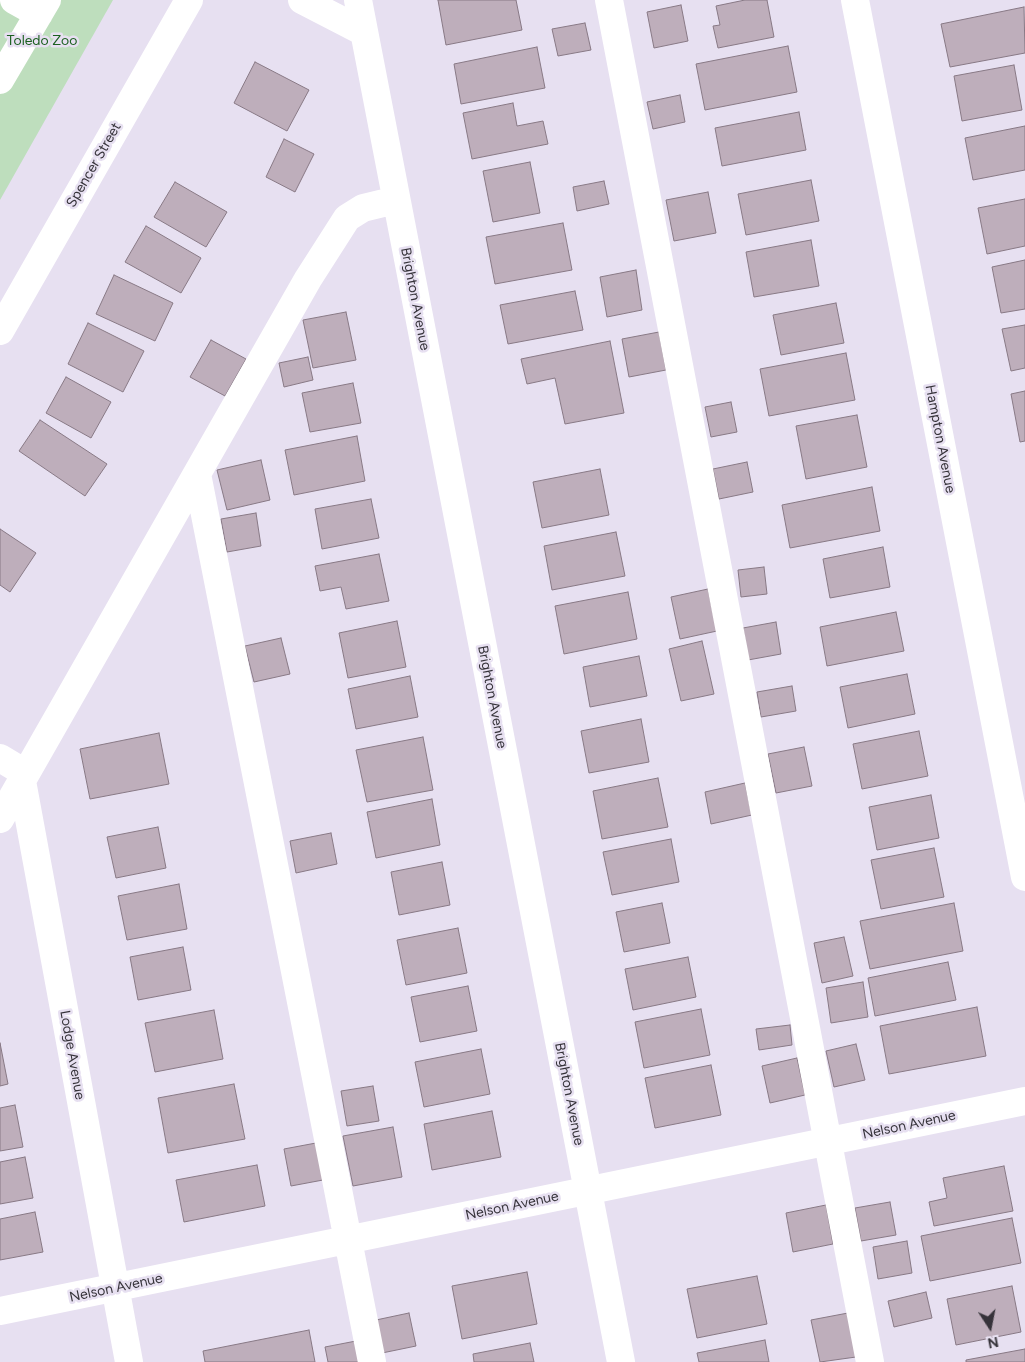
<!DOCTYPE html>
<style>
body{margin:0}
#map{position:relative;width:1025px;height:1362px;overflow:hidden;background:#e7e0f1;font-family:Figtree,sans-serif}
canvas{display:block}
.north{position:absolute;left:965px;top:1302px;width:50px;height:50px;-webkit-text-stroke:4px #e7e0f1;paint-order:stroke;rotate:169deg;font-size:14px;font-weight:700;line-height:20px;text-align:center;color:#36333a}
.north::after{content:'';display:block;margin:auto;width:18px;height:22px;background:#36333a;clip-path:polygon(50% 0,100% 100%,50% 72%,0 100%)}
</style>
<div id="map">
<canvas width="1025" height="1362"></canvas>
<div class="north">N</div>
</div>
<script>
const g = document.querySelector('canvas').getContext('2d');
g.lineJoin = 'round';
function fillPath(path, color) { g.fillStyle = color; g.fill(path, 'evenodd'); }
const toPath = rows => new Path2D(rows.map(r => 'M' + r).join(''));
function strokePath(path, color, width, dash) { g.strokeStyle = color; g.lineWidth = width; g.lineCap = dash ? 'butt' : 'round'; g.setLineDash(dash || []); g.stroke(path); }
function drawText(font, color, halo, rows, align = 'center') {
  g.font = font + ' Figtree,sans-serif'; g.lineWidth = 5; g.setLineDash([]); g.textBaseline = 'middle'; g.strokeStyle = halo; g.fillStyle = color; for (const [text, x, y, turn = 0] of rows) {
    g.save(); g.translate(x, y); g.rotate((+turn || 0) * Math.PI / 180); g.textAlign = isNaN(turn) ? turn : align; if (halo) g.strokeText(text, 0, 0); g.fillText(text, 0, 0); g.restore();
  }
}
const green = toPath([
 [0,0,113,0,0,200]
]);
const building = toPath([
 [438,0,516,0,522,30,446,45,438,0],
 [767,0,774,37,718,48,713,26,720,25,716,6,745,0,767,0],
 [681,5,688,41,654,48,647,12,681,5],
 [1024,7,1025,53,950,67,941,24,1024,7],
 [585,23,591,50,558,56,552,29,585,23],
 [788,46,797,92,705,110,696,64,788,46],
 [537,47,545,88,461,104,454,64,537,47],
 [255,62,309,90,287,131,234,103,255,62],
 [1014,65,1022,110,962,121,954,76,1014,65],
 [680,95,685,122,653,129,647,102,680,95],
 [513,103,517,126,543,121,548,144,472,159,463,113,513,103],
 [799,112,806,150,722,166,715,128,799,112],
 [1025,126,1025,170,973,180,965,138,1025,126],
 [284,139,314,154,295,192,266,177,284,139],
 [530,162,540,213,493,222,483,171,530,162],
 [811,180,819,221,746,235,738,194,811,180],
 [604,181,609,204,577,211,573,187,604,181],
 [175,182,227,212,206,247,154,217,175,182],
 [708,192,716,233,674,241,666,200,708,192],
 [1025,199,1025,246,987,254,978,208,1025,199],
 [563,223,572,270,495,284,486,237,563,223],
 [146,226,201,258,181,293,125,262,146,226],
 [811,240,819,286,754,297,746,252,811,240],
 [1025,260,1025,309,1001,313,992,267,1025,260],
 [636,270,642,310,607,317,600,277,636,270],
 [114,275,173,303,155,341,96,314,114,275],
 [575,291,583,330,508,344,500,305,575,291],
 [836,303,844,343,781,355,773,315,836,303],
 [346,312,356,360,313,368,303,320,346,312],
 [88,323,144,351,123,392,68,364,88,323],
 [1025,325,1025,368,1011,371,1002,329,1025,325],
 [659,332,666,370,629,377,622,339,659,332],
 [211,340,246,359,225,396,190,377,211,340],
 [610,341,624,413,565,424,555,378,527,384,521,359,610,341],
 [846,353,855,400,769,416,760,369,846,353],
 [308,357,313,380,284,387,279,363,308,357],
 [66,377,111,402,91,438,46,413,66,377],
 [353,383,361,423,310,432,302,393,353,383],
 [1025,391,1025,441,1020,442,1011,394,1025,391],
 [731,402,737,432,711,437,705,407,731,402],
 [857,415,867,467,806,479,796,426,857,415],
 [40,420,107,464,85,496,19,451,40,420],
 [357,436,365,481,294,495,285,450,357,436],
 [261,460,270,500,227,510,217,470,261,460],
 [747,462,753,492,719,499,713,469,747,462],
 [600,469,609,515,542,528,533,482,600,469],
 [872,487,880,531,790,548,782,505,872,487],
 [371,499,379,538,322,549,315,509,371,499],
 [256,513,261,546,227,552,221,519,256,513],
 [0,529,36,553,10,592,0,585,0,529],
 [616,532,625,576,552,590,544,546,616,532],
 [883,547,890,587,830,598,823,559,883,547],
 [379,554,389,601,346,609,341,587,320,591,315,566,379,554],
 [764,567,767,594,741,597,738,570,764,567],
 [708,589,717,631,680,639,671,597,708,589],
 [628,592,637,639,564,654,555,606,628,592],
 [896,612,904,651,827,666,820,627,896,612],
 [397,621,406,667,348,678,339,633,397,621],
 [776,622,781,654,748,660,743,628,776,622],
 [281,638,290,674,254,682,245,646,281,638],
 [702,641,714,694,681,701,669,649,702,641],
 [639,656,647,696,590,707,583,667,639,656],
 [907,674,915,714,848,728,840,687,907,674],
 [410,676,418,717,356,729,348,689,410,676],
 [792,686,796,711,761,717,757,692,792,686],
 [641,719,649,762,589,773,581,731,641,719],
 [919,731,928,776,862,789,853,744,919,731],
 [159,733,169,784,90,799,80,749,159,733],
 [423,737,433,790,367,802,356,750,423,737],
 [804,747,812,786,776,793,768,754,804,747],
 [658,778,668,827,602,839,593,791,658,778],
 [745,783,752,815,711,824,705,792,745,783],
 [931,795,939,838,877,850,869,807,931,795],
 [432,799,440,845,376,858,367,812,432,799],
 [158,827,166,868,116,878,107,837,158,827],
 [331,833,337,864,296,873,290,841,331,833],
 [671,839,679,882,612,895,603,852,671,839],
 [934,848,944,897,881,909,871,860,934,848],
 [442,862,450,905,399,915,391,872,442,862],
 [179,884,187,929,127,940,118,896,179,884],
 [662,903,670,943,624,952,616,912,662,903],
 [954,903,963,951,870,969,860,921,954,903],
 [458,928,467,973,406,985,397,940,458,928],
 [844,937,853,976,822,983,814,943,844,937],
 [183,947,191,990,138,1000,130,957,183,947],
 [688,957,696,997,633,1010,625,969,688,957],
 [948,962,956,1000,875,1016,868,978,948,962],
 [863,982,868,1017,831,1023,826,988,863,982],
 [468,986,477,1031,420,1042,411,997,468,986],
 [977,1007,986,1056,889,1074,880,1026,977,1007],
 [701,1009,710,1055,644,1068,635,1022,701,1009],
 [214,1010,223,1059,155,1072,145,1023,214,1010],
 [790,1025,792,1045,759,1050,756,1029,790,1025],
 [0,1043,8,1084,0,1086,0,1043],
 [856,1044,865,1080,834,1087,826,1051,856,1044],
 [481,1049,490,1094,424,1107,415,1062,481,1049],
 [797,1058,805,1095,770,1103,762,1066,797,1058],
 [711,1065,721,1115,655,1128,645,1078,711,1065],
 [234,1084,245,1139,168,1153,158,1098,234,1084],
 [373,1086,379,1121,347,1126,341,1091,373,1086],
 [15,1105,23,1147,0,1151,0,1108,15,1105],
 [492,1111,501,1157,432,1170,424,1124,492,1111],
 [393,1127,402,1177,353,1186,343,1136,393,1127],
 [316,1143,323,1180,291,1186,284,1149,316,1143],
 [25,1157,33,1198,0,1204,0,1162,25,1157],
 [257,1165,265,1206,184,1222,176,1180,257,1165],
 [1004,1166,1013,1211,934,1226,929,1202,947,1198,943,1178,1004,1166],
 [890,1202,896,1235,861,1241,855,1208,890,1202],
 [826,1205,833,1244,793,1252,786,1213,826,1205],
 [35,1212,43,1252,0,1260,0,1219,35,1212],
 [1012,1218,1021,1263,930,1281,921,1236,1012,1218],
 [907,1241,912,1273,878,1279,873,1247,907,1241],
 [527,1272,537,1324,462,1339,452,1286,527,1272],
 [757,1276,767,1324,697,1338,687,1289,757,1276],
 [1012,1286,1021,1332,956,1345,947,1299,1012,1286],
 [926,1292,932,1318,894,1327,888,1301,926,1292],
 [409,1313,416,1346,382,1353,376,1320,409,1313],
 [848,1313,856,1357,820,1362,811,1320,848,1313],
 [309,1330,315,1362,205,1362,203,1351,309,1330],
 [765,1340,769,1362,699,1362,697,1353,765,1340],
 [356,1341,360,1362,328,1362,325,1347,356,1341],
 [530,1343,534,1362,474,1362,473,1354,530,1343],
 [1025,1349,1025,1362,966,1362,966,1360,1025,1349]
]);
const minor = toPath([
 [14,0,39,14],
 [302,0,364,32],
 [358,0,621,1362],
 [609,0,870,1362],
 [855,0,1025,877],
 [0,80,47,0],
 [0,331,189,0],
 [197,474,372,1362],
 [0,758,20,770,129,1362],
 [0,819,308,279,347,218,363,208,396,200],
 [0,1311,1025,1101]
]);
const parkNames = [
 ["Toledo Zoo",42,41]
];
const streetNames = [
 ["Spencer Street",94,165,-60],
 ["Brighton Avenue",415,299,79],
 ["Hampton Avenue",940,439,79],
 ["Brighton Avenue",492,697,79],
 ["Lodge Avenue",72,1055,80],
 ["Brighton Avenue",569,1094,79],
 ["Nelson Avenue",909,1125,-12],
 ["Nelson Avenue",512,1206,-12],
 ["Nelson Avenue",116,1288,-12]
];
fillPath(green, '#bedebd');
fillPath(building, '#beaebb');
strokePath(building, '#887985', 1);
strokePath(minor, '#fff', 28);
drawText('14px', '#1b6020', '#e7e0f1', parkNames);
drawText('14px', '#36333a', '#e7e0f1', streetNames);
</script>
